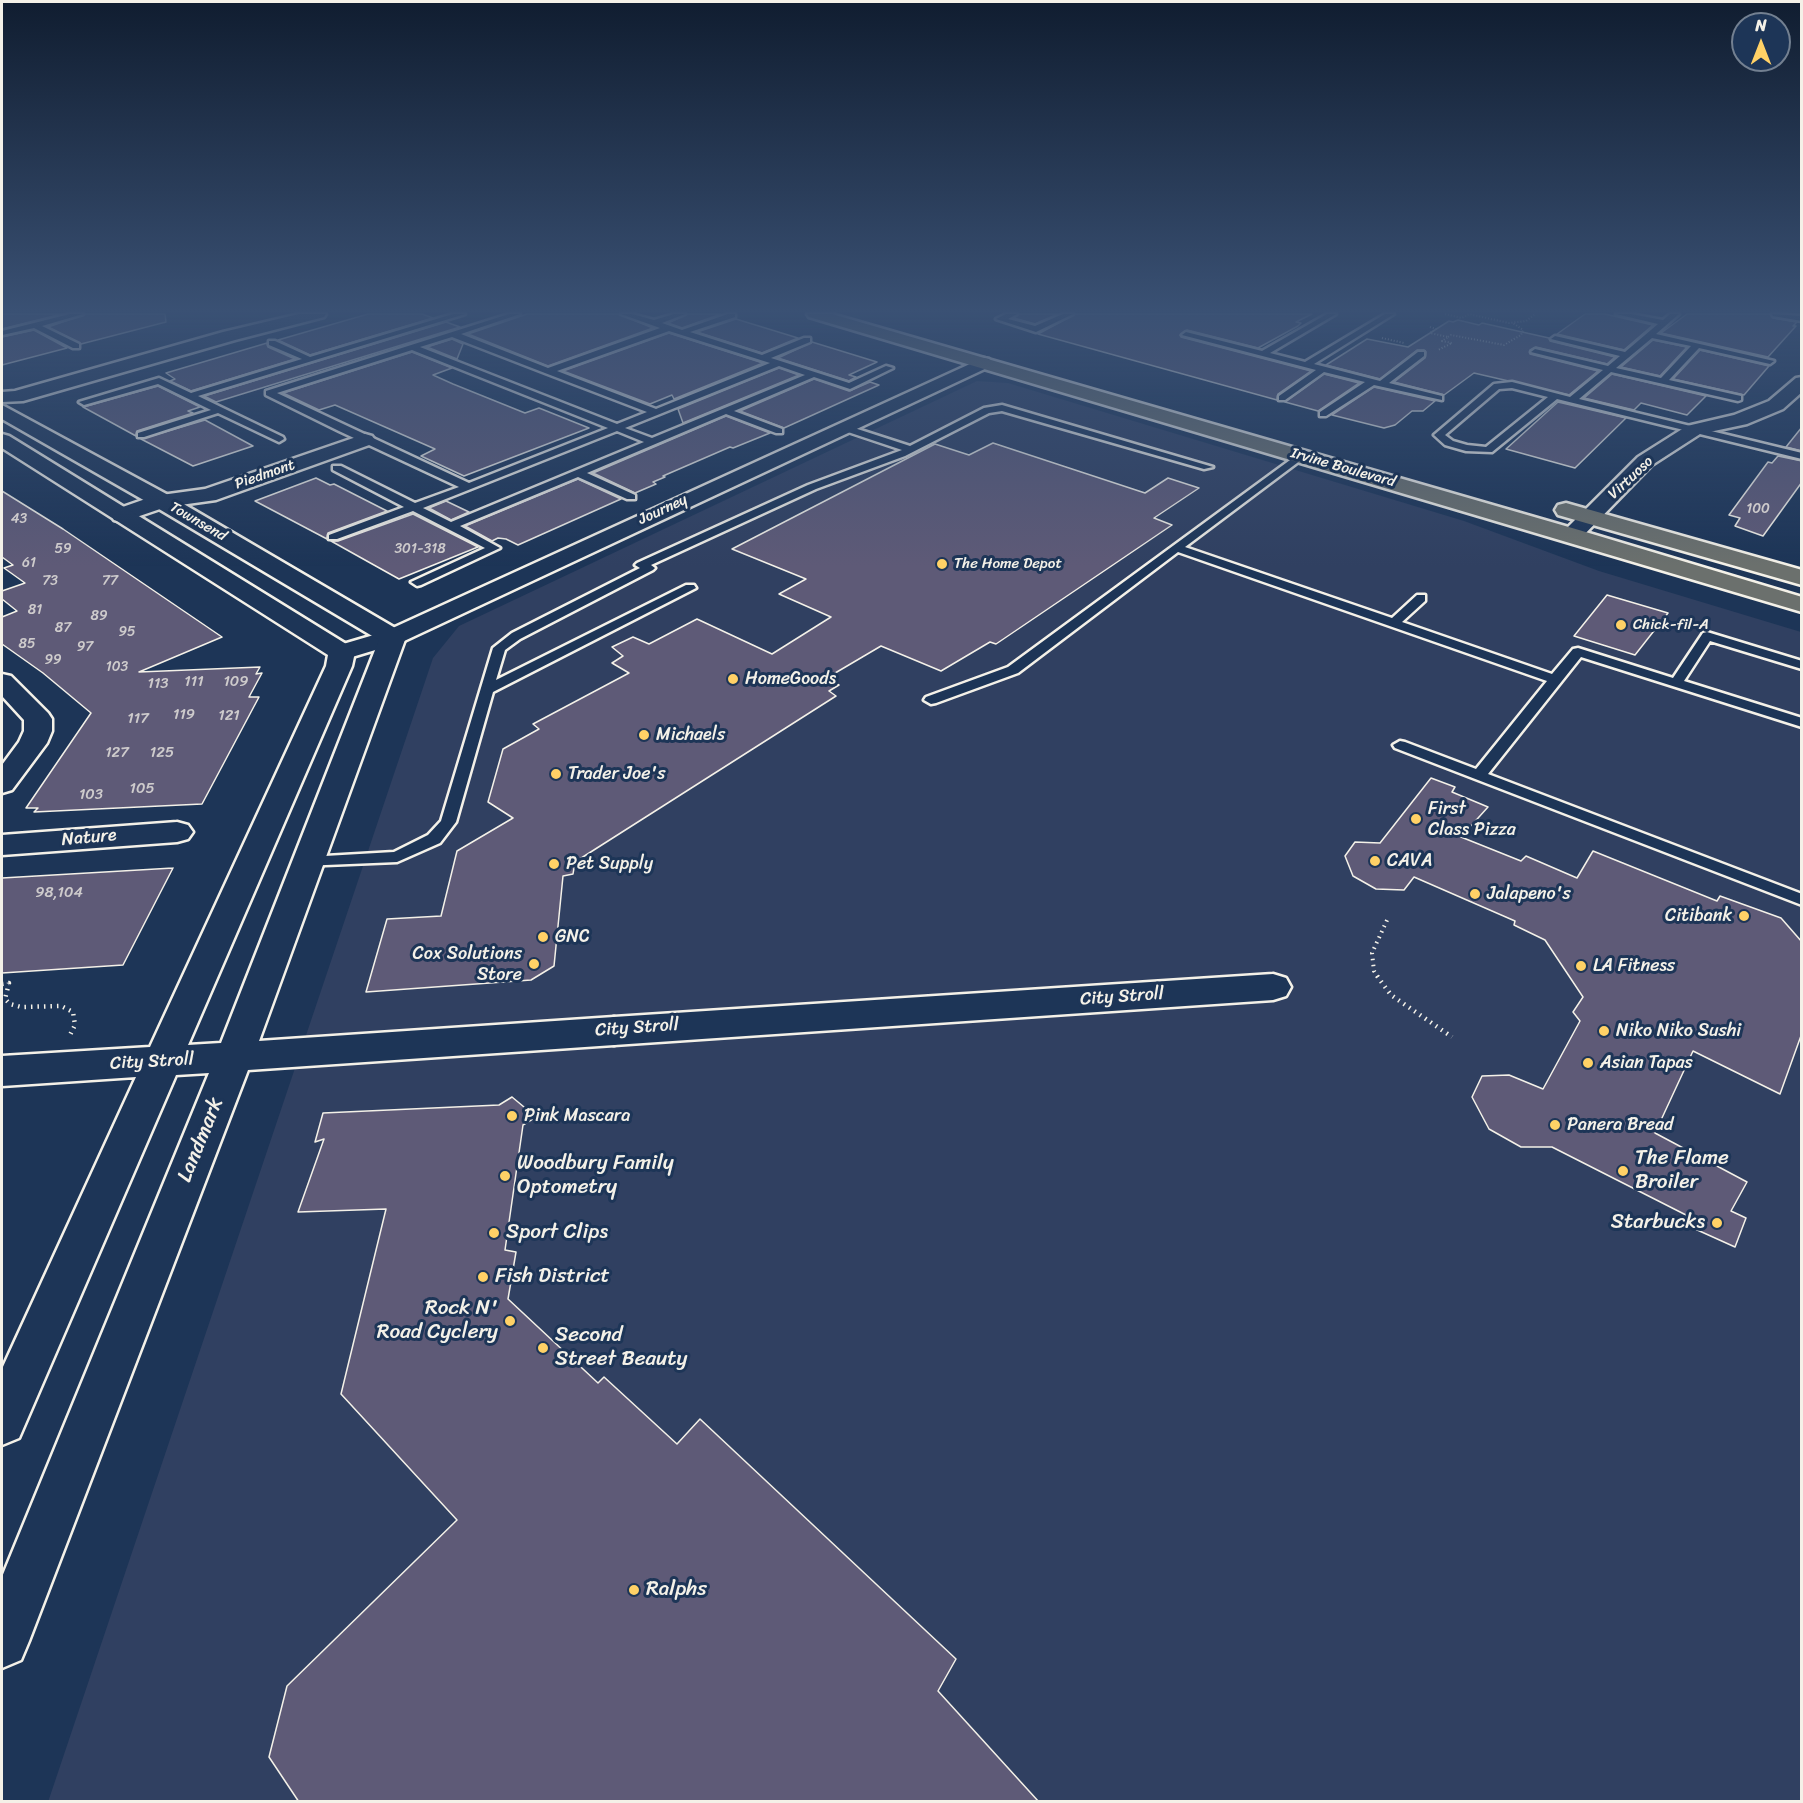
<!DOCTYPE html>
<style>
body{margin:0}
#map{position:relative;width:1803px;height:1803px;overflow:hidden;background:#1d3557;font-family:Sriracha,sans-serif}
canvas{display:block}
.frame{position:absolute;inset:0;border:3px solid #f4f1e8;pointer-events:none}
.north{position:absolute;left:1731px;top:12px;width:60px;height:60px;box-sizing:border-box;background:#1d3557;border:2px solid #738091;border-radius:50%;rotate:0deg;font-size:16px;font-weight:700;line-height:24px;text-align:center;color:#f4f1e8}
.north::after{content:'';display:block;margin:auto;width:21px;height:27px;background:#ffd166;clip-path:polygon(50% 0,100% 100%,50% 72%,0 100%)}
</style>
<div id="map">
<canvas width="1803" height="1803"></canvas>
<div class="frame"></div>
<div class="north">N</div>
</div>
<script>
const g = document.querySelector('canvas').getContext('2d');
g.lineJoin = 'round';
function fillPath(path, color) { g.fillStyle = color; g.fill(path, 'evenodd'); }
const toPath = rows => new Path2D(rows.map(r => 'M' + r).join(''));
function strokePath(path, color, width, dash) { g.strokeStyle = color; g.lineWidth = width; g.lineCap = dash ? 'butt' : 'round'; g.setLineDash(dash || []); g.stroke(path); }
function drawText(font, color, halo, rows, align = 'center') {
  g.font = font + ' Sriracha,sans-serif'; g.lineWidth = 6; g.setLineDash([]); g.textBaseline = 'middle'; g.strokeStyle = halo; g.fillStyle = color; for (const [text, x, y, turn = 0] of rows) {
    g.save(); g.translate(x, y); g.rotate((+turn || 0) * Math.PI / 180); g.textAlign = isNaN(turn) ? turn : align; if (halo) g.strokeText(text, 0, 0); g.fillText(text, 0, 0); g.restore();
  }
}
const built = toPath([
 [977,381,1008,383,1464,521,1599,571,1801,632,1801,1801,48,1802,433,658,459,626]
]);
const building = toPath([
 [2,314,62,314,2,329,2,314],
 [85,314,165,314,166,322,81,344,48,327,85,314],
 [368,314,422,314,433,318,310,355,278,340,368,314],
 [527,314,619,314,653,328,548,366,468,334,527,314],
 [687,314,721,314,682,328,668,323,687,314],
 [1019,314,1058,314,1035,324,1014,318,1019,314],
 [1075,314,1312,314,1296,322,1301,323,1298,326,1258,348,1187,330,1180,335,1181,337,1311,371,1278,394,1277,400,1038,334,1075,314],
 [1585,314,1605,314,1653,325,1624,350,1557,334,1585,314],
 [1687,314,1770,314,1773,318,1797,322,1793,326,1796,326,1768,357,1661,333,1687,314],
 [736,319,798,338,762,353,697,332,736,319],
 [1458,320,1479,325,1482,323,1549,338,1550,341,1615,357,1607,364,1536,347,1530,350,1530,354,1598,371,1569,395,1474,373,1444,395,1394,382,1425,358,1426,352,1424,350,1417,350,1380,379,1326,365,1367,339,1408,347,1449,321,1453,322,1458,320],
 [446,322,460,327,216,402,204,396,446,322],
 [34,330,67,348,2,365,2,337,34,330],
 [669,333,763,363,674,399,672,395,650,404,563,371,669,333],
 [452,339,463,344,457,359,427,347,452,339],
 [1653,340,1687,347,1660,376,1621,367,1653,340],
 [812,342,877,362,849,375,856,377,849,381,778,358,812,342],
 [267,343,268,347,295,359,191,391,170,381,175,379,166,373,267,343],
 [1700,350,1769,366,1744,395,1673,379,1700,350],
 [412,352,452,368,433,375,453,384,525,413,539,408,589,428,464,476,421,456,435,449,335,405,319,410,283,393,412,352],
 [779,368,799,375,683,423,678,409,779,368],
 [1324,374,1359,383,1318,411,1285,402,1324,374],
 [1612,374,1706,396,1687,415,1641,403,1634,410,1584,398,1612,374],
 [814,379,849,391,870,382,879,385,784,428,740,411,814,379],
 [158,386,200,407,188,411,193,413,137,431,136,436,83,407,158,386],
 [1374,387,1435,401,1423,411,1412,411,1395,425,1384,428,1332,415,1374,387],
 [1558,402,1626,418,1575,468,1506,449,1558,402],
 [726,416,770,433,733,448,730,447,663,476,665,477,653,482,656,484,635,493,593,473,726,416],
 [205,420,253,446,193,466,141,439,205,420],
 [1802,427,1802,451,1786,447,1802,427],
 [993,443,1145,493,1168,478,1199,488,1154,518,1172,525,996,644,990,642,941,671,881,646,825,679,839,685,829,691,836,696,575,862,573,874,563,876,554,966,531,980,366,992,387,919,441,916,457,851,513,818,488,802,503,749,539,729,533,724,629,673,612,663,623,656,612,647,633,637,649,644,697,619,772,654,831,617,779,594,806,579,732,549,935,444,969,455,993,443],
 [1778,456,1802,461,1802,482,1763,536,1735,526,1740,518,1729,515,1768,462,1772,463,1778,456],
 [316,478,330,485,334,484,387,511,328,533,327,539,255,501,316,478],
 [578,479,621,499,518,545,506,539,498,538,492,541,465,526,578,479],
 [2,491,63,529,222,637,139,672,260,667,256,674,262,673,249,697,259,697,202,804,34,812,38,808,26,808,91,713,43,673,2,644,2,617,17,611,2,599,2,591,25,583,4,568,13,565,2,557,2,491],
 [446,501,469,512,451,520,429,508,446,501],
 [413,514,478,547,399,579,331,541,338,541,413,514],
 [1607,595,1668,613,1635,655,1574,636,1607,595],
 [1431,778,1455,787,1452,792,1488,807,1461,837,1521,861,1526,856,1577,878,1593,851,1717,901,1720,896,1781,918,1802,942,1802,1033,1780,1094,1693,1051,1655,1133,1747,1182,1731,1211,1746,1218,1735,1247,1684,1224,1686,1215,1552,1147,1521,1147,1489,1129,1472,1097,1482,1076,1509,1075,1543,1089,1580,1021,1573,1012,1583,997,1545,940,1514,925,1515,921,1414,877,1404,890,1376,889,1353,876,1345,856,1355,842,1380,843,1431,778],
 [173,868,123,965,2,973,2,878,173,868],
 [512,1097,536,1117,523,1125,505,1250,516,1252,508,1299,598,1383,604,1377,677,1444,700,1419,956,1659,938,1691,1039,1802,299,1802,269,1757,287,1686,457,1520,341,1394,386,1209,298,1212,324,1139,315,1142,323,1113,499,1105,512,1097]
]);
const pathFar2 = toPath([
 [1445,314,1462,318,1469,314,1509,323,1526,321,1535,314],
 [1430,327,1436,329,1430,333,1448,337,1442,341,1452,343,1438,350],
 [1448,337,1451,335,1504,345,1521,335,1523,330,1513,323],
 [1382,338,1404,343]
]);
const pathFar1 = toPath([
 [1378,977,1374,971,1372,953,1388,918]
]);
const path = toPath([
 [1377,976,1391,995,1452,1037],
 [2,984,9,983,5,999,10,1004,21,1007,61,1006,73,1012,75,1025,70,1035]
]);
const service = toPath([
 [70,314,83,314,42,326,79,344,79,348,73,348,34,328,2,335,2,331,70,314],
 [453,314,465,314,198,396,283,437,284,439,279,442,218,413,144,437,138,437,138,433,211,410,158,384,84,405,79,402,159,378,191,393,302,359,269,345,269,341,275,341,310,357,453,314],
 [509,314,520,314,461,334,548,368,660,328,621,314,632,314,654,320,674,314,685,314,662,323,682,330,728,314,735,314,735,317,690,332,762,355,804,338,810,338,810,342,771,358,849,383,886,366,893,368,850,389,814,377,734,411,782,429,782,433,776,433,726,414,587,473,635,495,635,499,627,499,578,477,460,526,500,548,421,585,417,586,411,582,485,548,413,511,337,539,329,539,329,535,404,507,333,470,333,466,341,466,415,503,459,487,339,431,266,395,266,391,509,314],
 [669,331,770,363,656,409,557,371,669,331],
 [452,337,545,373,647,412,617,424,420,347,452,337],
 [412,350,608,428,469,483,277,393,412,350],
 [779,366,805,375,652,438,625,428,779,366],
 [617,431,644,442,451,522,423,508,617,431],
 [1006,314,1017,314,1008,319,1035,326,1063,314,1073,314,1036,332,996,319,1006,314],
 [1327,314,1336,314,1270,353,1305,362,1385,314,1394,314,1314,364,1380,381,1418,352,1424,352,1424,356,1389,383,1442,396,1442,400,1374,385,1326,416,1320,416,1320,412,1365,382,1324,372,1285,400,1279,400,1279,396,1316,370,1182,335,1186,332,1262,351,1327,314],
 [1616,314,1631,314,1663,320,1670,314,1679,314,1656,334,1774,361,1770,364,1699,348,1669,380,1741,396,1741,400,1738,401,1611,372,1579,399,1802,453,1802,459,1557,399,1492,452,1466,451,1445,445,1434,435,1494,384,1512,382,1570,397,1603,370,1531,352,1535,349,1608,366,1620,356,1551,339,1555,336,1625,352,1658,324,1616,314],
 [1652,338,1691,346,1661,378,1616,368,1652,338],
 [1512,388,1548,397,1486,447,1467,445,1453,441,1445,435,1499,389,1512,388],
 [1772,314,1802,316,1802,321,1773,316,1772,314],
 [1002,405,1213,467,1204,469,1002,411,989,413,905,456,816,489,651,565,655,568,653,570,520,639,505,650,496,680,686,585,694,585,696,588,493,692,456,822,440,843,397,862,302,866,300,862,302,858,308,857,394,852,428,835,441,821,493,648,512,633,640,568,635,565,637,563,808,485,902,450,839,429,839,425,845,425,910,446,984,408,1002,405],
 [1301,452,1306,455,1305,457,1185,547,1392,618,1417,595,1425,595,1425,601,1402,622,1552,674,1573,649,1578,648,1673,678,1703,633,1707,632,1802,661,1802,669,1710,641,1684,681,1802,718,1802,727,1581,657,1488,774,1802,894,1802,905,1395,748,1393,745,1400,741,1405,742,1476,769,1547,681,1178,552,1018,673,936,703,931,704,924,700,926,697,1008,667,1301,452]
]);
const minor = toPath([
 [983,358,989,359,992,363,989,367,402,642,342,660,333,657,329,652,333,647,384,632,983,358],
 [1802,377,1802,392,1783,409,1747,424,1700,434,1652,465,1579,540,1571,542,1563,540,1560,535,1638,457,1687,426,1734,415,1769,401,1796,378,1802,377],
 [365,434,372,436,375,440,372,444,216,500,166,507,122,522,114,520,111,515,114,510,154,496,205,489,365,434],
 [2,674,11,676,48,713,52,719,52,731,47,743,12,790,2,793,2,765,19,742,24,731,24,720,2,696,2,674],
 [177,822,188,825,193,832,188,839,177,842,2,855,2,835,177,822],
 [1273,974,1286,978,1291,987,1286,996,1273,1000,614,1045,601,1041,596,1031,601,1021,614,1017,1273,974]
]);
const tertiary = toPath([
 [299,314,326,314,324,317,235,340,23,401,2,402,2,392,15,391,223,332,299,314],
 [2,405,170,496,402,632,406,637,259,1041,614,1017,627,1021,632,1031,627,1041,614,1045,248,1070,29,1641,21,1660,2,1668,2,1577,209,1073,176,1075,19,1438,2,1445,2,1369,136,1077,2,1086,2,1056,150,1047,326,666,328,655,2,448,2,434,9,436,351,647,355,652,352,666,188,1045,221,1043,379,640,154,506,2,419,2,405]
]);
const primary = toPath([
 [807,314,832,314,1579,530,1802,597,1802,612,809,317,807,314],
 [1566,503,1802,570,1802,585,1558,515,1555,510,1558,505,1566,503]
]);
const markers = [
 [942,564,6,"#ffd166"],
 [1621,625,6,"#ffd166"],
 [733,679,6,"#ffd166"],
 [644,735,6,"#ffd166"],
 [556,774,6,"#ffd166"],
 [1416,819,6,"#ffd166"],
 [1375,861,6,"#ffd166"],
 [554,864,6,"#ffd166"],
 [1475,894,6,"#ffd166"],
 [1744,916,6,"#ffd166"],
 [543,937,6,"#ffd166"],
 [534,964,6,"#ffd166"],
 [1581,966,6,"#ffd166"],
 [1604,1031,6,"#ffd166"],
 [1588,1063,6,"#ffd166"],
 [512,1116,6,"#ffd166"],
 [1555,1125,6,"#ffd166"],
 [1623,1171,6,"#ffd166"],
 [505,1176,6,"#ffd166"],
 [1717,1223,6,"#ffd166"],
 [494,1233,6,"#ffd166"],
 [483,1277,6,"#ffd166"],
 [510,1321,6,"#ffd166"],
 [543,1348,6,"#ffd166"],
 [634,1590,6,"#ffd166"]
];
const farNumbernames = [
 ["100",1758,509],
 ["43",19,519],
 ["59",63,549],
 ["301-318",420,549],
 ["61",29,563],
 ["73",50,581],
 ["77",110,581],
 ["81",35,610],
 ["89",99,616],
 ["87",63,628],
 ["95",127,632],
 ["85",27,644],
 ["97",85,647],
 ["99",53,660],
 ["103",117,667]
];
const farStreetnames = [
 ["Irvine Boulevard",1343,468,16],
 ["Piedmont",265,475,-19],
 ["Virtuoso",1631,478,-43],
 ["Journey",663,510,-25],
 ["Townsend",198,522,30]
];
const farPoinames = [
 ["The Home Depot",954,564],
 ["Chick-fil-A",1633,625]
];
const numberNames = [
 ["111",194,682],
 ["109",236,682],
 ["113",158,684],
 ["119",184,715],
 ["121",229,716],
 ["117",138,719],
 ["127",117,753],
 ["125",162,753],
 ["105",142,789],
 ["103",91,795],
 ["98,104",59,893]
];
const poiNames = [
 ["HomeGoods",745,679],
 ["Michaels",656,735],
 ["Trader Joe's",568,774],
 ["First",1428,809],
 ["Class Pizza",1428,830],
 ["CAVA",1387,861],
 ["Pet Supply",566,864],
 ["Jalapeno's",1487,894],
 ["Citibank",1732,916,"right"],
 ["GNC",555,937],
 ["Cox Solutions",522,954,"right"],
 ["Store",522,975,"right"],
 ["LA Fitness",1593,966],
 ["Niko Niko Sushi",1616,1031],
 ["Asian Tapas",1600,1063],
 ["Pink Mascara",524,1116],
 ["Panera Bread",1567,1125]
];
const streetNames = [
 ["Nature",89,838,-5],
 ["City Stroll",1122,997,-4],
 ["City Stroll",637,1028,-4],
 ["City Stroll",152,1062,-3]
];
const nearStreetnames = [
 ["Landmark",201,1140,-68]
];
const nearPoinames = [
 ["The Flame",1635,1159],
 ["Broiler",1635,1183],
 ["Woodbury Family",517,1164],
 ["Optometry",517,1188],
 ["Starbucks",1705,1223,"right"],
 ["Sport Clips",506,1233],
 ["Fish District",495,1277],
 ["Rock N'",498,1309,"right"],
 ["Road Cyclery",498,1333,"right"],
 ["Second",555,1336],
 ["Street Beauty",555,1360],
 ["Ralphs",646,1590]
];
fillPath(built, '#304061');
fillPath(building, '#5e5a77');
strokePath(building, '#f4f1e8', 1.5);
strokePath(service, '#f4f1e8', 5);
strokePath(minor, '#f4f1e8', 5);
strokePath(tertiary, '#f4f1e8', 5);
strokePath(primary, '#f4f1e8', 5);
strokePath(pathFar2, '#f4f1e8', 2, [1, 2]);
strokePath(pathFar1, '#f4f1e8', 4, [1.5, 4.5]);
strokePath(path, '#f4f1e8', 4.5, [1.5, 5]);
fillPath(service, '#1d3557');
fillPath(minor, '#1d3557');
fillPath(tertiary, '#1d3557');
fillPath(primary, '#6b706d');
const sky = g.createLinearGradient(0, 0, 0, 566);
sky.addColorStop(0, '#101d30');
sky.addColorStop(0.55, '#3a5174');
sky.addColorStop(1, '#3a517400');
g.fillStyle = sky;
g.fillRect(0, 0, 1803, 566);
for (const [x, y, r, color] of markers) { const dot = new Path2D(); dot.arc(x, y, r, 0, 2 * Math.PI); g.fillStyle = color; g.fill(dot); strokePath(dot, '#1d3557', 2); }
drawText('14px', '#cecbcc', null, farNumbernames);
drawText('15px', '#f4f1e8', '#1d3557', farStreetnames);
drawText('15px', '#f4f1e8', '#1d3557', farPoinames, 'left');
drawText('15px', '#cecbcc', null, numberNames);
drawText('18px', '#f4f1e8', '#1d3557', poiNames, 'left');
drawText('18px', '#f4f1e8', '#1d3557', streetNames);
drawText('21px', '#f4f1e8', '#1d3557', nearStreetnames);
drawText('21px', '#f4f1e8', '#1d3557', nearPoinames, 'left');
</script>
